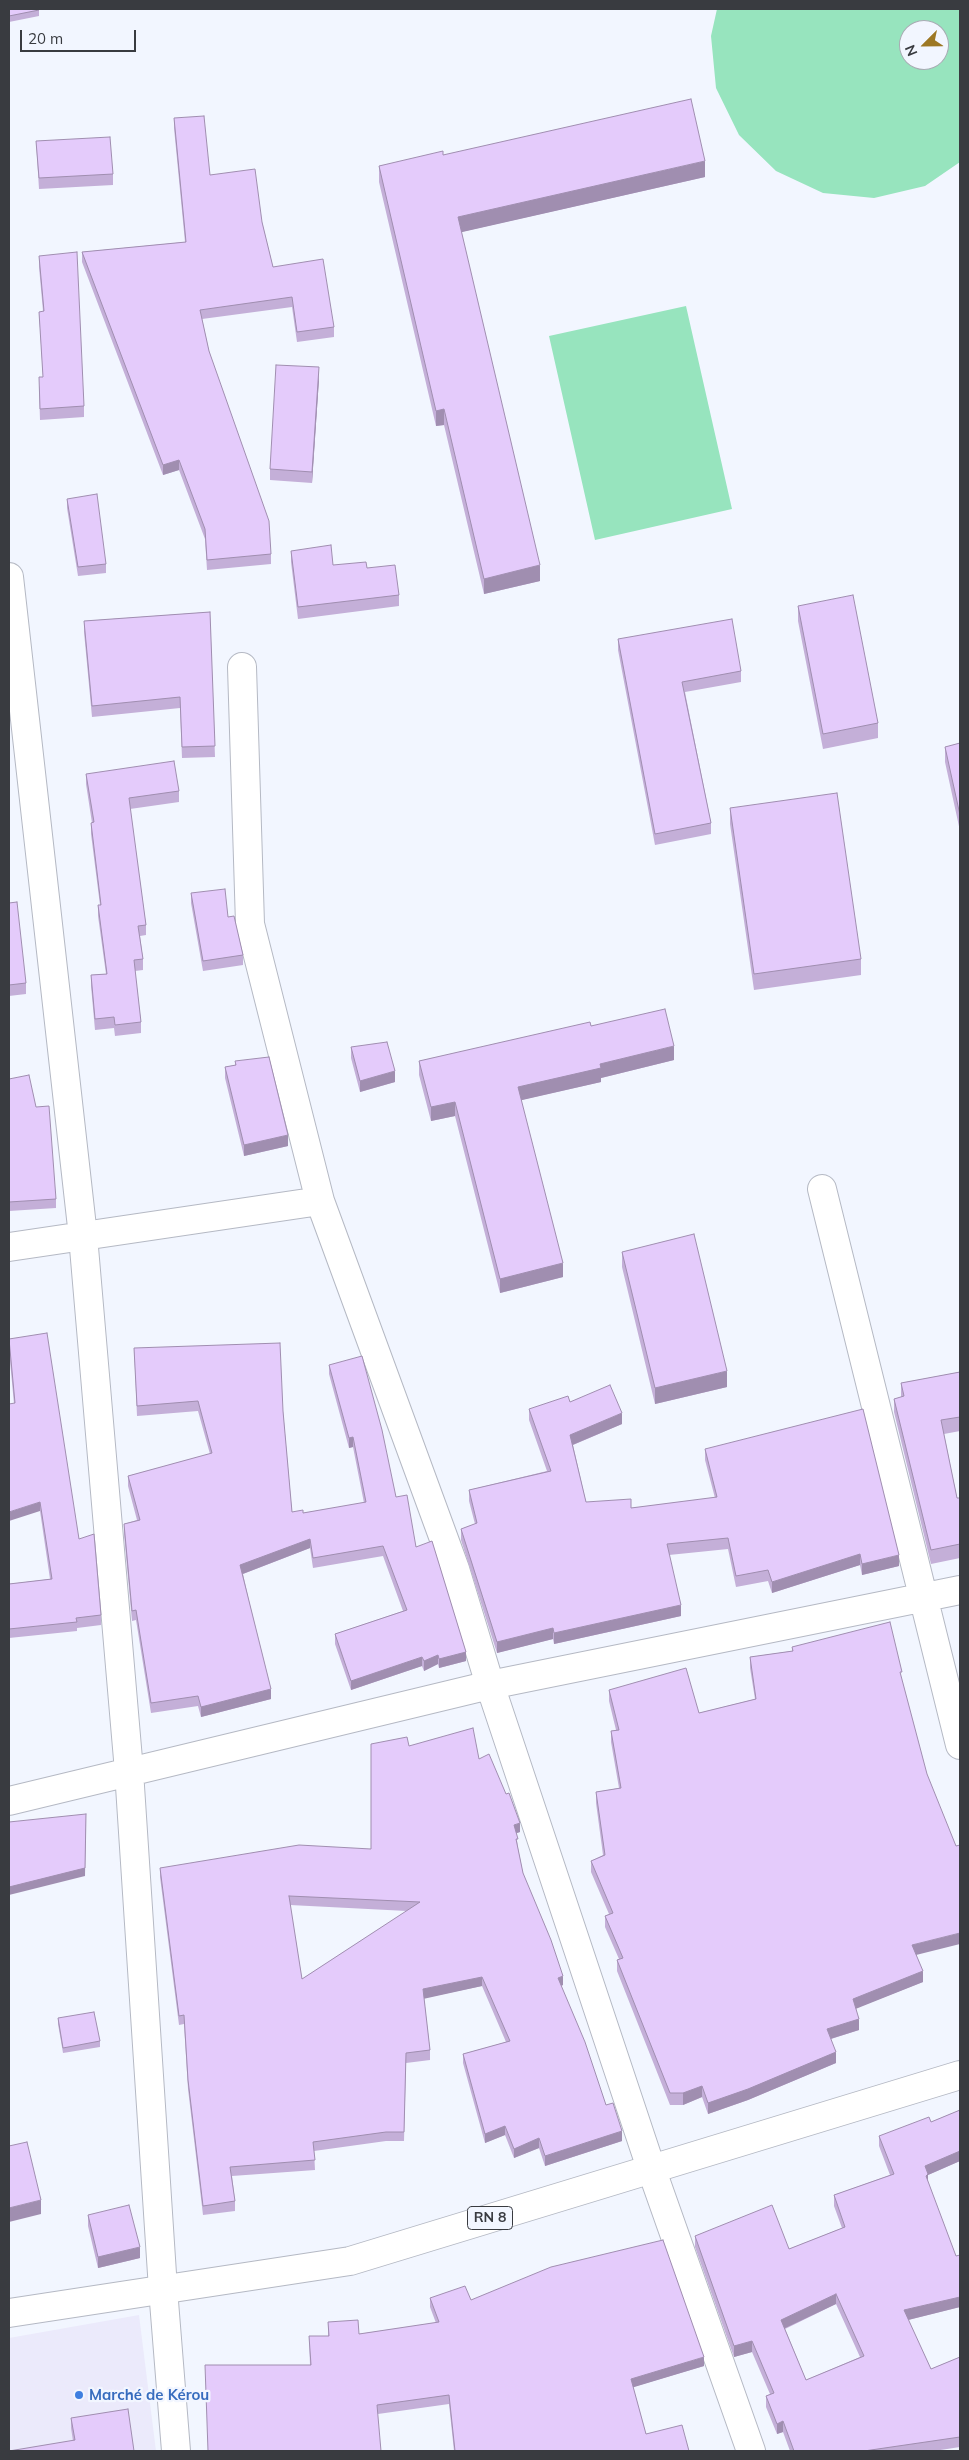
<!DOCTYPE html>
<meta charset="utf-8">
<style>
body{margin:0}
#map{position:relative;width:969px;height:2460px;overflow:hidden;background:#f2f6ff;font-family:Mulish,sans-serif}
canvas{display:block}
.frame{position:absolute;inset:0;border:10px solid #393b40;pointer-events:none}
.north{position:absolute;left:899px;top:20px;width:50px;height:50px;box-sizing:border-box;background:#f2f6ff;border:1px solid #a8abb3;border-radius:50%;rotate:247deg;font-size:14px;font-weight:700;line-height:20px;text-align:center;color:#393b40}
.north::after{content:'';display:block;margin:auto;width:18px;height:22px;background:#9d7824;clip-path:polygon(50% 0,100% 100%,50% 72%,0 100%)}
.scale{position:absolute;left:20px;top:30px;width:116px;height:22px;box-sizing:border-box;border:2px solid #393b40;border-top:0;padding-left:6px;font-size:15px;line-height:18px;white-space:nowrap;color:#393b40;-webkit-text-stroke:4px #f2f6ff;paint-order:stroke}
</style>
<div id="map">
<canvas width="969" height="2460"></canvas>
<div class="frame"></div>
<div class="north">N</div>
<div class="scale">20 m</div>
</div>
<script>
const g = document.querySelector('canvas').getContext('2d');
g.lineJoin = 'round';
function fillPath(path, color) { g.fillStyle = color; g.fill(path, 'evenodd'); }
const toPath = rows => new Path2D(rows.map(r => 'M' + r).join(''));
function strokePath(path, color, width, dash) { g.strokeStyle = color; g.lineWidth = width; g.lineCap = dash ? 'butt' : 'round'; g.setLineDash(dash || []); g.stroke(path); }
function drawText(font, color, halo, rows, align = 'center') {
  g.font = font + ' Mulish,sans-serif'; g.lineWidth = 4.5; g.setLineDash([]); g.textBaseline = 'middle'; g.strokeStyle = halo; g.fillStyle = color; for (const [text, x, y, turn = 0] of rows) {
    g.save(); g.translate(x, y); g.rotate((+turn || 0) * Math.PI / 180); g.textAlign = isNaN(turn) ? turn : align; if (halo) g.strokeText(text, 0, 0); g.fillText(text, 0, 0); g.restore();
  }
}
const commercial = toPath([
 [139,2315,156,2451,9,2451,9,2338]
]);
const green = toPath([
 [717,9,960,9,960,162,925,186,874,198,823,193,776,171,739,135,716,88,711,36],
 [909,30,939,30,939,60,909,60],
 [686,306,732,509,595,540,549,336]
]);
const minor = toPath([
 [9,577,83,1236,129,1771,163,2289,176,2451],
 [242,667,250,924,320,1201,455,1569,490,1685,651,2168,751,2451],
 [822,1189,960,1745],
 [9,1247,320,1201],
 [9,1801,490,1685,960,1590]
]);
const primary = toPath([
 [9,2313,350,2261,960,2075]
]);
const wall = toPath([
 [9,9,39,10,39,16,9,22],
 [174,118,210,175,262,222,273,267,334,327,334,337,297,342,292,307,202,319,209,351,271,554,271,564,207,570,205,539,179,470,163,475,82,262,82,252,185,242,174,128],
 [36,141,113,174,113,185,39,189],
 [443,155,705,177,461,232,540,581,484,594,444,425,436,426,379,182,379,166],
 [39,256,84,406,84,417,40,420,39,388,43,377,39,312,43,311,39,267],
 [319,379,312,483,270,480,270,469],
 [67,499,106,564,106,573,78,576,67,508],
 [291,551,333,565,367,568,399,595,399,606,298,619,291,562],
 [798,606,878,723,878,738,823,749,798,621],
 [210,612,215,757,182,758,180,708,92,717,84,632,84,621],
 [618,639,741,671,741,682,685,692,711,823,711,834,655,845,618,650],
 [960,743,960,831,945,762,945,747],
 [86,774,179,791,179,802,130,809,146,925,146,935,140,936,143,959,143,970,135,971,141,1022,141,1033,115,1036,114,1028,95,1030,91,986,91,975,106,974,98,916,98,905,100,905,91,834,91,823,92,823,86,784],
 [730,808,861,959,861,975,754,990,730,824],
 [191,893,228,917,243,955,243,965,203,971,191,903],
 [9,903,26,983,26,994,9,996],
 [591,1026,674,1060,601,1078,601,1082,521,1100,563,1277,500,1293,455,1116,431,1121,419,1075,419,1061],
 [351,1047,395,1082,360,1092,351,1058],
 [235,1061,288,1146,244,1156,225,1078,225,1067,235,1065],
 [9,1079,36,1107,56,1199,56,1208,9,1211],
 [622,1252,727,1387,655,1404,622,1267],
 [9,1339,79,1539,101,1615,101,1625,77,1628,77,1631,9,1638,9,1584,50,1579,40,1511,14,1404,9,1350],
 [134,1348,283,1411,292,1512,303,1513,364,1503,353,1447,349,1448,329,1374,329,1365,396,1497,416,1547,466,1661,439,1668,438,1664,424,1671,422,1666,351,1690,335,1644,335,1634,403,1611,383,1556,313,1568,310,1548,243,1574,271,1699,201,1717,198,1706,151,1713,136,1620,132,1621,124,1534,124,1524,137,1520,128,1486,128,1476,210,1454,198,1411,137,1416],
 [960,1372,960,1431,944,1434,957,1498,960,1498,960,1558,931,1564,894,1412,894,1399,901,1397,901,1383],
 [570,1402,622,1424,573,1445,586,1502,631,1508,715,1498,705,1460,705,1449,899,1566,862,1575,860,1565,772,1593,768,1581,736,1587,728,1549,669,1555,681,1616,554,1644,553,1639,497,1653,461,1540,461,1529,475,1524,469,1501,469,1490,547,1471,529,1420,529,1409],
 [792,1647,902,1681,916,1955,923,1982,856,2008,859,2030,831,2039,836,2063,748,2100,708,2114,702,2097,683,2105,670,2105,617,1971,617,1960,619,1959,605,1927,605,1916,609,1914,591,1872,591,1861,603,1855,596,1803,596,1792,619,1788,611,1742,611,1731,616,1730,609,1701,609,1690,699,1713,755,1699,750,1668,750,1657,792,1651],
 [409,1746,479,1759,520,1832,516,1833,518,1848,523,1873,563,1985,561,1986,606,2105,622,2141,545,2166,539,2148,514,2158,505,2135,485,2143,463,2063,463,2054,506,2042,482,1986,424,1998,430,2050,430,2060,406,2063,404,2141,386,2141,314,2151,315,2170,232,2176,235,2201,235,2211,203,2215,188,2089,184,2024,179,2025,160,1877,160,1868,371,1849],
 [290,1905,407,1911,302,1979],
 [58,2018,100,2041,100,2047,63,2053,58,2024],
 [960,2110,960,2161,928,2175,928,2182,960,2307,908,2320,931,2369,960,2357,960,2447,934,2451,790,2451,783,2432,777,2434,766,2407,766,2396,770,2394,752,2352,734,2357,695,2247,695,2236,789,2249,842,2228,834,2206,834,2195,890,2175,879,2146,879,2136,931,2122],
 [836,2304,860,2357,806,2380,785,2329],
 [88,2215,140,2258,98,2268,88,2226],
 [430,2298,471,2300,704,2366,633,2387,646,2434,689,2451,454,2451,449,2404,378,2414,310,2365,309,2336,328,2336,328,2322,359,2334,436,2323,430,2307],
 [71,2418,134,2451,73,2441,71,2428]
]);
const shadedWall = toPath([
 [705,161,705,177,458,233,458,217],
 [319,367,319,379,312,483,312,472],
 [444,409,444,425,436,426,436,411],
 [179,460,179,470,163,475,163,465],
 [540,565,540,581,484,594,484,579],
 [674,1046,674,1060,601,1078,601,1082,518,1101,518,1087,600,1064],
 [395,1071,395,1082,360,1092,360,1081],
 [455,1102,455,1116,431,1121,431,1107],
 [288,1135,288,1146,244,1156,244,1145],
 [563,1263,563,1277,500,1293,500,1279],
 [727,1371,727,1387,655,1404,655,1388],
 [622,1413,622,1424,570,1446,570,1435],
 [353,1437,353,1447,349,1448,349,1438],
 [40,1502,40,1511,9,1521,9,1512],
 [310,1539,310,1548,240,1575,240,1565],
 [860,1554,860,1565,772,1593,772,1582],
 [899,1555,899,1566,862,1575,862,1564],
 [681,1605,681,1616,554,1644,554,1633],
 [553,1628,553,1639,497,1653,497,1642],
 [466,1652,466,1661,439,1668,439,1659],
 [438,1655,438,1664,424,1671,424,1661],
 [422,1657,422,1666,351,1690,351,1681],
 [271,1689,271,1699,201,1717,201,1707],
 [86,1814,85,1876,9,1895,9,1887],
 [520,1823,520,1832,514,1834,514,1825],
 [960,1933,960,1944,912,1956,912,1945],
 [923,1971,923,1982,853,2010,853,1999],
 [563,1976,563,1985,558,1987,558,1978],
 [482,1977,482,1986,423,1999,423,1989],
 [859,2019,859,2030,827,2040,827,2029],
 [836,2052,836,2063,748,2100,708,2114,708,2103],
 [702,2086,702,2097,683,2105,683,2093],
 [505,2126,505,2135,485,2143,485,2134],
 [622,2131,622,2141,545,2166,545,2156],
 [539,2138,539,2148,514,2158,514,2149],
 [960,2151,960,2161,928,2175,928,2185,926,2176,925,2166],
 [41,2200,41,2214,9,2222,9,2208],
 [140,2247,140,2258,98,2268,98,2257],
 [836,2294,836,2304,781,2330,781,2320],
 [960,2297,960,2307,904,2321,904,2310],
 [752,2341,752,2352,734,2357,734,2346],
 [704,2357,704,2366,631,2388,631,2379],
 [783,2421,783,2432,777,2434,777,2424]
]);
const building = toPath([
 [9,9,39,9,39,10,9,16,9,9],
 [691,99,705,161,458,217,540,565,484,579,444,409,436,411,379,166,443,151,443,155,691,99],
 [204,116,210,175,255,169,262,222,273,267,323,259,334,327,297,332,292,297,200,310,209,351,269,521,271,554,207,560,205,529,179,460,163,465,82,252,186,242,174,118,204,116],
 [110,137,113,174,39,178,36,141,110,137],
 [77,252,84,406,40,409,39,377,43,377,39,312,44,311,39,256,77,252],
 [276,365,319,367,312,472,270,469,276,365],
 [97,494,106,564,78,567,67,499,97,494],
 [331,545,333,565,366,562,367,568,395,565,399,595,298,607,291,551,331,545],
 [853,595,878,723,823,734,798,606,853,595],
 [210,612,215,746,182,747,180,697,92,706,84,621,210,612],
 [732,619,741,671,682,682,711,823,655,834,618,639,732,619],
 [960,743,960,815,945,747,960,743],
 [174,761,179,791,129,798,146,925,138,926,143,959,134,960,141,1022,115,1025,114,1017,95,1019,91,975,107,974,98,905,101,905,91,823,94,822,86,774,174,761],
 [837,793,861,959,754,974,730,808,837,793],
 [225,889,228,917,234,916,243,955,203,961,191,893,225,889],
 [17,902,26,983,9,985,9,903,17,902],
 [665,1009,674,1046,600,1064,601,1068,518,1087,563,1263,500,1279,455,1102,431,1107,419,1061,590,1022,591,1026,665,1009],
 [387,1042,395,1071,360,1081,351,1047,387,1042],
 [269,1057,288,1135,244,1145,225,1067,236,1065,235,1061,269,1057],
 [29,1075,36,1107,49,1106,56,1199,9,1202,9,1079,29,1075],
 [694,1234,727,1371,655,1388,622,1252,694,1234],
 [47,1333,79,1539,94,1534,101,1615,76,1618,77,1622,9,1629,9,1584,52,1579,40,1502,9,1512,9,1404,15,1403,9,1339,47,1333],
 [280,1343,283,1411,292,1512,303,1510,303,1513,366,1502,353,1437,349,1438,329,1365,362,1356,382,1430,396,1497,407,1495,416,1547,432,1541,466,1652,439,1659,438,1655,424,1661,422,1657,351,1681,335,1634,407,1610,383,1546,313,1558,310,1539,240,1565,271,1689,201,1707,198,1696,151,1703,136,1610,132,1611,124,1524,140,1520,128,1476,212,1453,198,1401,137,1406,134,1348,280,1343],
 [960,1372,960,1417,941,1420,957,1498,960,1498,960,1544,931,1550,894,1399,904,1396,901,1383,960,1372],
 [610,1385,622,1413,570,1435,586,1502,631,1499,631,1508,717,1497,705,1449,863,1409,899,1555,862,1564,860,1554,772,1582,768,1570,736,1576,728,1538,667,1544,681,1605,554,1633,553,1628,497,1642,461,1529,477,1523,469,1490,551,1471,529,1409,568,1396,570,1402,610,1385],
 [890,1622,902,1672,900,1672,927,1774,956,1846,960,1845,960,1933,912,1945,923,1971,853,1999,859,2019,827,2029,836,2052,748,2089,708,2103,702,2086,683,2093,670,2093,617,1960,623,1958,605,1916,613,1913,591,1861,605,1855,596,1792,621,1788,611,1731,619,1730,609,1690,686,1668,699,1713,756,1699,750,1657,793,1651,792,1647,890,1622],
 [473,1728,479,1759,489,1754,506,1794,509,1793,520,1823,514,1825,518,1839,516,1839,523,1873,551,1940,563,1976,558,1978,585,2042,606,2105,613,2103,622,2131,545,2156,539,2138,514,2149,505,2126,485,2134,463,2054,510,2041,482,1977,423,1989,430,2050,406,2053,404,2132,386,2132,313,2142,315,2160,230,2167,235,2201,203,2206,188,2080,184,2015,179,2016,160,1868,299,1845,371,1849,371,1744,407,1737,409,1746,473,1728],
 [289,1896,420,1902,302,1979,289,1896],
 [86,1814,85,1868,9,1887,9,1822,86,1814],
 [94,2012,100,2041,63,2048,58,2018,94,2012],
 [960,2110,960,2151,925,2166,928,2174,926,2176,956,2256,960,2255,960,2297,904,2310,931,2369,960,2357,960,2437,864,2451,794,2451,783,2421,777,2424,766,2396,774,2393,752,2341,734,2346,695,2236,772,2205,789,2249,845,2227,834,2195,894,2174,879,2136,929,2117,931,2122,960,2110],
 [836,2294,864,2356,806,2380,781,2320,836,2294],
 [27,2142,41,2200,9,2208,9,2146,27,2142],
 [129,2205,140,2247,98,2257,88,2215,129,2205],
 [663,2240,704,2357,631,2379,646,2434,682,2425,689,2451,455,2451,449,2395,377,2405,381,2451,208,2451,205,2365,311,2365,309,2336,329,2336,328,2322,358,2320,359,2334,439,2322,430,2298,465,2286,471,2300,551,2267,663,2240],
 [128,2409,134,2451,9,2451,75,2440,71,2418,128,2409]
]);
const markers = [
 [79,2395,5,"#3f7fe0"]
];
const shields = [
 [490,2218,45]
];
const shieldNames = [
 ["RN 8",490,2218]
];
const shopNames = [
 ["Marché de Kérou",89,2395]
];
fillPath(commercial, '#ebeafb');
fillPath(green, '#97e4be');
strokePath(minor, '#b5b9c4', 30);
strokePath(primary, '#b5b9c4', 30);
strokePath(minor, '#fff', 28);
strokePath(primary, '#fff', 28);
fillPath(wall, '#c4afd8');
fillPath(shadedWall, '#a08eb0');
fillPath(building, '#e4cbfb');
strokePath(building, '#a08eb0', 1);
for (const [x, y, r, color] of markers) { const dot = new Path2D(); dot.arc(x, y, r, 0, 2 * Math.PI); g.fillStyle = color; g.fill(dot); strokePath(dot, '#f2f6ff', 2); }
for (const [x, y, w] of shields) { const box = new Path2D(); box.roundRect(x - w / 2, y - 11.5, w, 23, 4); g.fillStyle = '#f2f6ff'; g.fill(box); strokePath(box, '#393b40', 1); }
drawText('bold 14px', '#393b40', null, shieldNames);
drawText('bold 15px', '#366cbe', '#f2f6ff', shopNames, 'left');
</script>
